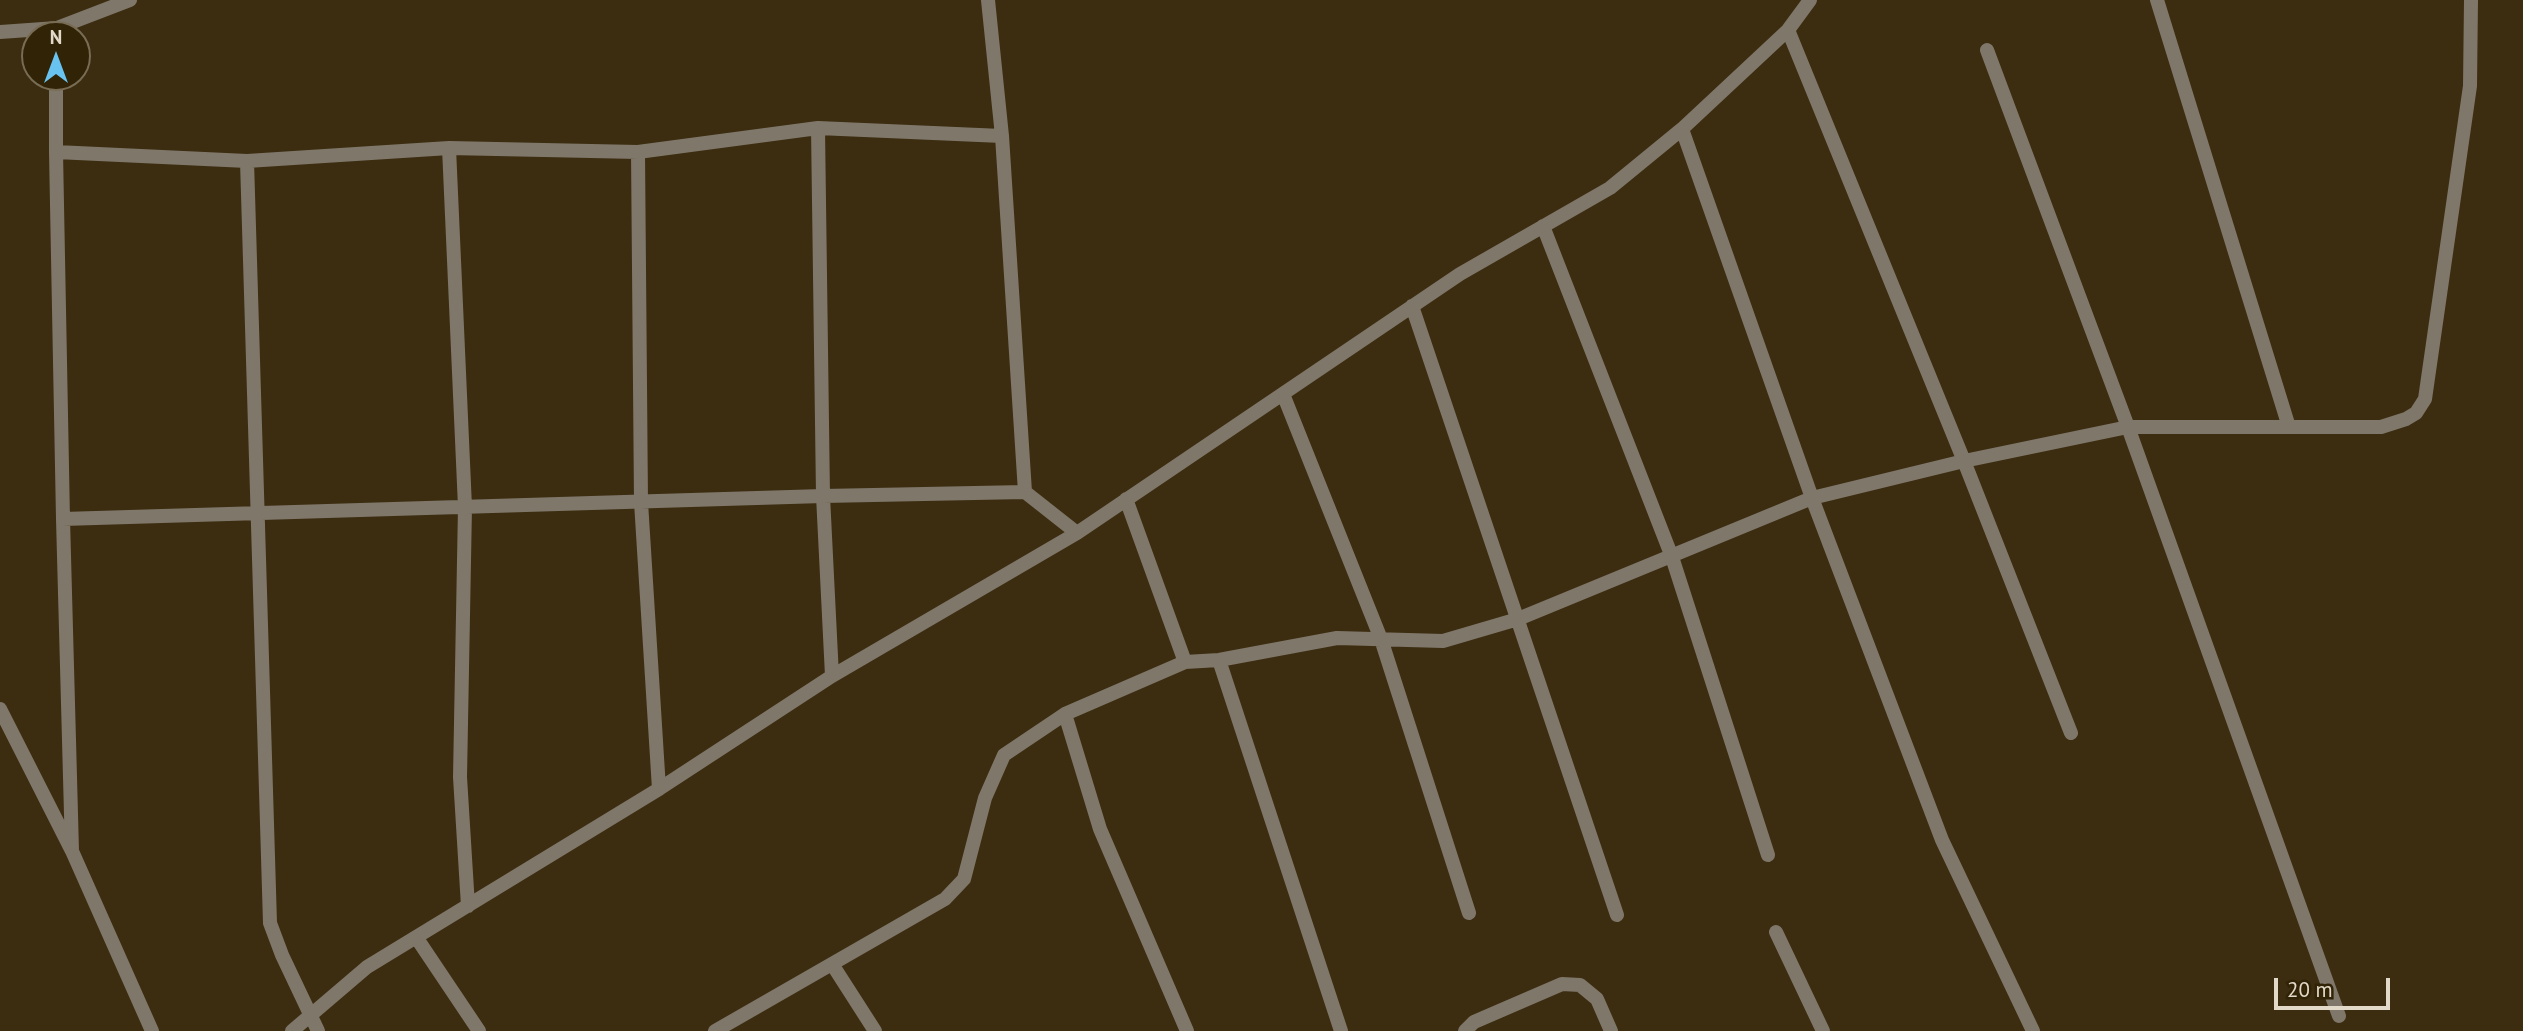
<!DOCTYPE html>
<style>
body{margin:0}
#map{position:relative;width:2523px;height:1031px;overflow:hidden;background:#3c2d11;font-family:"PT Sans",sans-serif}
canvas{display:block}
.north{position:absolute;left:21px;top:21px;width:70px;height:70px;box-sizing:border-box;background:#312306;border:2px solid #786c54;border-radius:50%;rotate:0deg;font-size:19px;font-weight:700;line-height:28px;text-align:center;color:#e2d9c8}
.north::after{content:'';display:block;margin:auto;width:24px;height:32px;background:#69c3f1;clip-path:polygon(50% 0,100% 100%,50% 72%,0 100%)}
.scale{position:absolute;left:2274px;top:978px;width:116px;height:32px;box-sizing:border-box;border:4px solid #e2d9c8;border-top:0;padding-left:9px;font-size:21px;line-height:24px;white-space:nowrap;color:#e2d9c8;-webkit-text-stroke:5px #312306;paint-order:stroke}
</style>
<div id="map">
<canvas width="2523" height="1031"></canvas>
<div class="north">N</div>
<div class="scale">20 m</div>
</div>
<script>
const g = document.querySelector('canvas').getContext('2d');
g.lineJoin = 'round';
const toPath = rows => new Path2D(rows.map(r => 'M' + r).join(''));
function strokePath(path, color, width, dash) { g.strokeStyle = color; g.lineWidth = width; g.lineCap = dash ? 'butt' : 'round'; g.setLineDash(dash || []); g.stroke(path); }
const minor = toPath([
 [988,0,1002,136],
 [2157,0,2289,427],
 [1788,30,1964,461,2071,733],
 [0,32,57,28,130,0],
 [1987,50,2128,427,2339,1016],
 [56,77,56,152,63,519,72,851],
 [818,128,823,496,832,676],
 [1682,129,1812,498,1942,840,2033,1031],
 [449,148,465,507,460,777,468,906],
 [56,152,247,161,449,148,638,152,818,128,1002,136,1025,492],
 [638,152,641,502,659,789],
 [247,161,270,923,282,955,318,1031],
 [1543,226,1672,557,1768,855],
 [1412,306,1617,915],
 [1283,394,1381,639,1469,913],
 [1126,499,1185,662],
 [63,519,823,496,1025,492,1077,533],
 [1219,660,1341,1031],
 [0,709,72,851,152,1031],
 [1065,714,1100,829,1187,1031],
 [1776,932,1823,1031],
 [416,937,479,1031],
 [832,964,875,1031],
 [292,1031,367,967,659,789,832,676,1077,533,1460,274,1610,188,1682,129,1788,30,1810,0],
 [715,1031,945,899,964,879,985,798,1004,755,1065,714,1185,662,1219,660,1337,638,1443,641,1518,619,1812,498,1964,461,2128,427,2381,427,2406,419,2416,413,2425,399,2470,86,2471,0],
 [1465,1031,1474,1022,1562,984,1580,985,1597,999,1611,1031]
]);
strokePath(minor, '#7f776a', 14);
</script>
